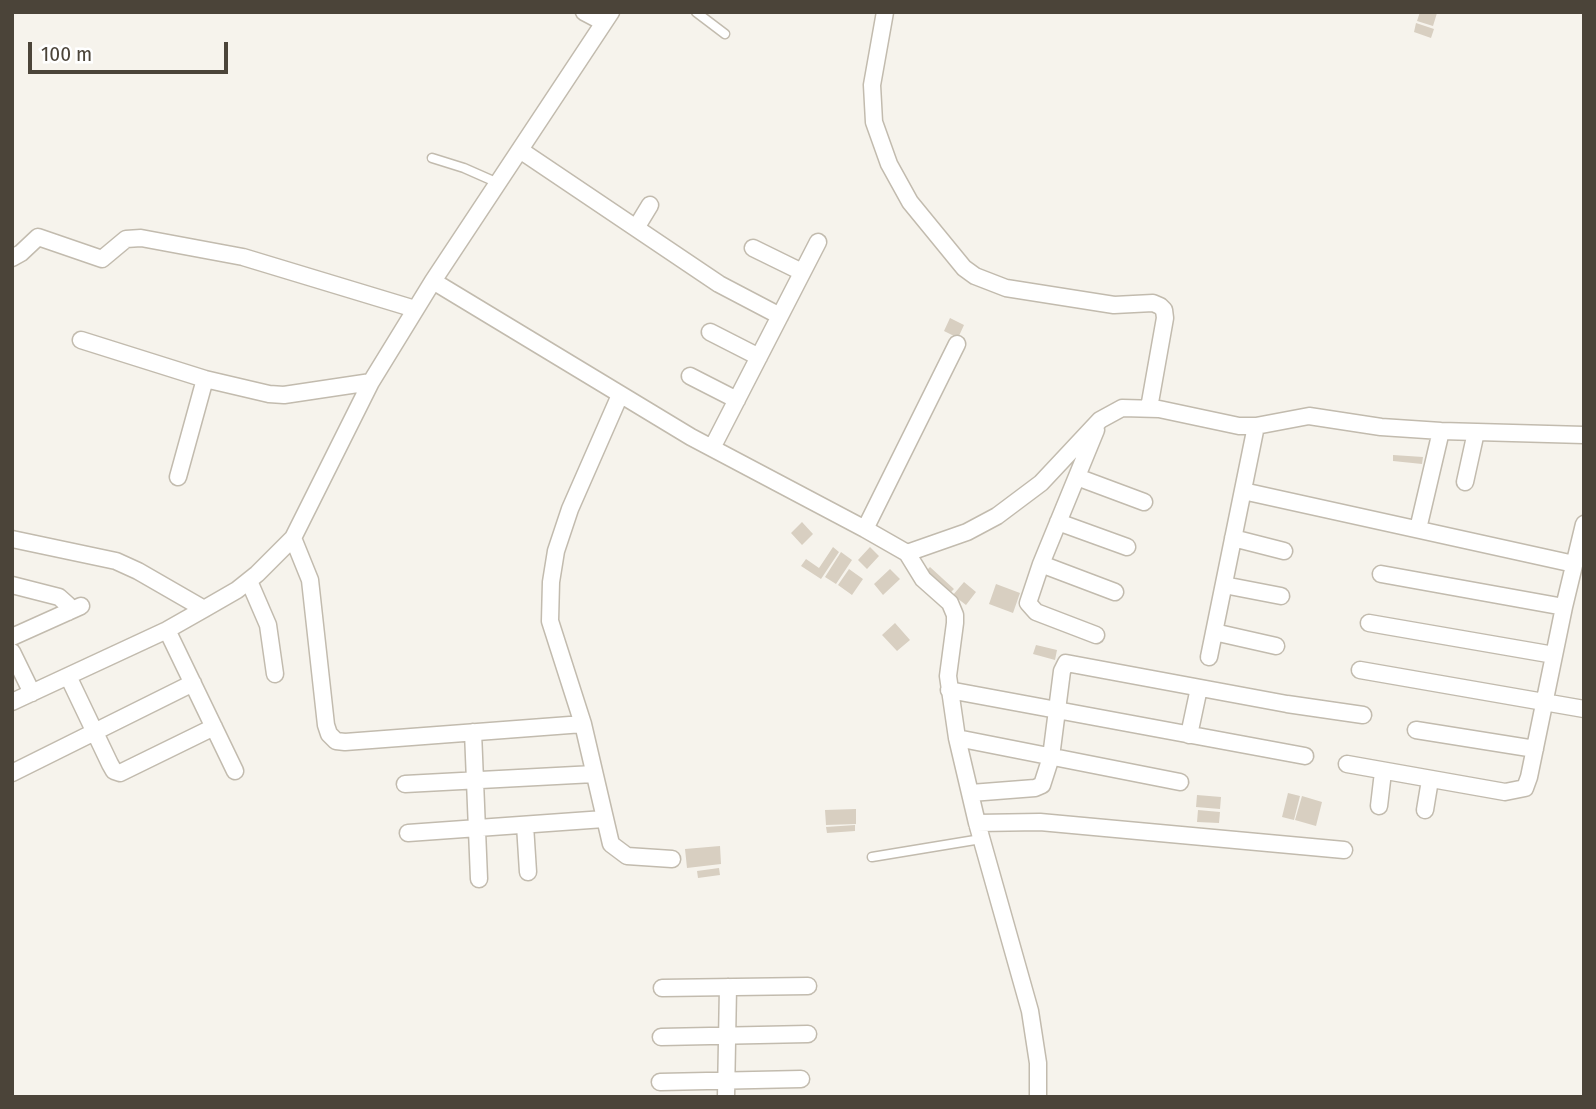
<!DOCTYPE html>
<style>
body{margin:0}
#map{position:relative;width:1596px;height:1109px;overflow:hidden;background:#f6f3ec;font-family:"Fira Sans Condensed",sans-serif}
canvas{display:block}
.frame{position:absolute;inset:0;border:14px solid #4b4439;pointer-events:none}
.scale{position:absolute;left:28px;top:42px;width:200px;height:32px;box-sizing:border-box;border:4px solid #4b4439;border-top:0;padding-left:9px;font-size:21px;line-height:24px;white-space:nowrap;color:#4b4439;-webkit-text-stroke:5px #fff;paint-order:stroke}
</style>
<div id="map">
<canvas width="1596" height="1109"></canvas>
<div class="frame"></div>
<div class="scale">100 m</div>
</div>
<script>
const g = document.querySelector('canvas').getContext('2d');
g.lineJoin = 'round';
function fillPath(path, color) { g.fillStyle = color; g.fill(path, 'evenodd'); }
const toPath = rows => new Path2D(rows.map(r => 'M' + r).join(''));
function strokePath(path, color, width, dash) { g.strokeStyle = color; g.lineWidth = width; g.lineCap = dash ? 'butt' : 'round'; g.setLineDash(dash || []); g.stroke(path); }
const building = toPath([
 [1420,12,1437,13,1433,26,1417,21],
 [1416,23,1434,29,1431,38,1414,32],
 [950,318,964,325,958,338,944,331],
 [1393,455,1423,457,1422,464,1393,461],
 [802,522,813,534,802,545,791,533],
 [833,547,839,552,821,579,801,566,806,559,819,568],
 [870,547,879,556,867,569,858,560],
 [841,552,852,560,836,584,825,577],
 [930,567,954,589,947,596,923,574],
 [849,569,863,579,852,595,838,585],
 [890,569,900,579,883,595,874,584],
 [964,582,976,592,966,605,953,595],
 [996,584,1020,593,1013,613,989,604],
 [895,623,910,640,897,651,882,635],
 [1036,645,1057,650,1055,660,1033,654],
 [1288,793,1300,796,1294,820,1282,817],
 [1197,795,1221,797,1220,809,1196,807],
 [1302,796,1322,802,1316,826,1295,820],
 [856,809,856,824,826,825,825,810],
 [1198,810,1220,812,1219,823,1197,822],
 [855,825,855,831,827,833,826,827],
 [720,846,721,864,687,868,685,849],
 [719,868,720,875,698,878,697,871]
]);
const service = toPath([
 [696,12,725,34],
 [432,158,464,168,498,183],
 [872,857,981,839]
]);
const minor = toPath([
 [584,12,603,22],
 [885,12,872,85,874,122,889,164,910,202,964,268,975,276,1006,288,1114,305,1153,303,1160,306,1164,310,1165,318,1149,408],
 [520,150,719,284,780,316],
 [636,228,650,205],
 [753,248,802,272],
 [12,258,21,253,38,237,102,259,126,239,141,238,243,257,415,309],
 [433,281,691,437,865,529,907,553,923,579,950,603,955,615,955,623,948,676,957,738,977,823,1030,1011,1038,1063,1038,1097],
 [710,332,759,357],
 [81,340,205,379,269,394,284,395,371,382],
 [690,376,737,400],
 [620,395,570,509,556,551,551,582,550,621,583,724,611,844,627,856,672,859],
 [1096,430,1041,564,1028,603,1036,612,1096,635],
 [712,448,818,242],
 [178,477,205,379],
 [1077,477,1144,502],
 [1465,482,1476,432],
 [1243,491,1574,564],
 [1058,522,1127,547],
 [865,529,957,344],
 [1418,529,1441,431],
 [293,538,310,580,326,725,329,734,336,741,345,742,583,724],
 [1233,538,1284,551],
 [12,539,116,561,138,571,204,609],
 [907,553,967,532,997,516,1041,483,1100,420,1122,408,1159,409,1239,426,1256,426,1309,416,1381,427,1441,431,1584,435],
 [1041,564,1115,592],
 [1381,574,1564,607],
 [249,581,268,625,275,674],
 [12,585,59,597,68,605,68,612],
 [1224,585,1281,596],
 [1369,623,1554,655],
 [167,630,235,771],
 [1214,632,1276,646],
 [12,637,81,606],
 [12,652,32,693],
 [1209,657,1256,426],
 [1360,670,1584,709],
 [68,676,110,764,114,771,120,773,214,727],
 [949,690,1305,756],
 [12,702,167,630,204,609,237,590,257,574,293,538,371,382,433,281,611,12],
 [1416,730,1535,749],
 [473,732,479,879],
 [1189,735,1199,688],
 [957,738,1180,782],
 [1347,764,1505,792,1525,788,1529,777,1564,607,1584,524],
 [12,773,193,683],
 [405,784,594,774],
 [971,793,1035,788,1042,785,1051,757,1062,671,1066,663,1287,704,1363,715],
 [1379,806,1383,772],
 [1425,810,1430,780],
 [977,823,1040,822,1344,850],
 [525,825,528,872],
 [408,833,604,819],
 [662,988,808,986],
 [661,1037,808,1034],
 [660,1082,801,1079],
 [726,1097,728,987]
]);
fillPath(building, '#d8cfc1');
strokePath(service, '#c2bbae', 11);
strokePath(minor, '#c2bbae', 19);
strokePath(service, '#fff', 8);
strokePath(minor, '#fff', 16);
</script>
